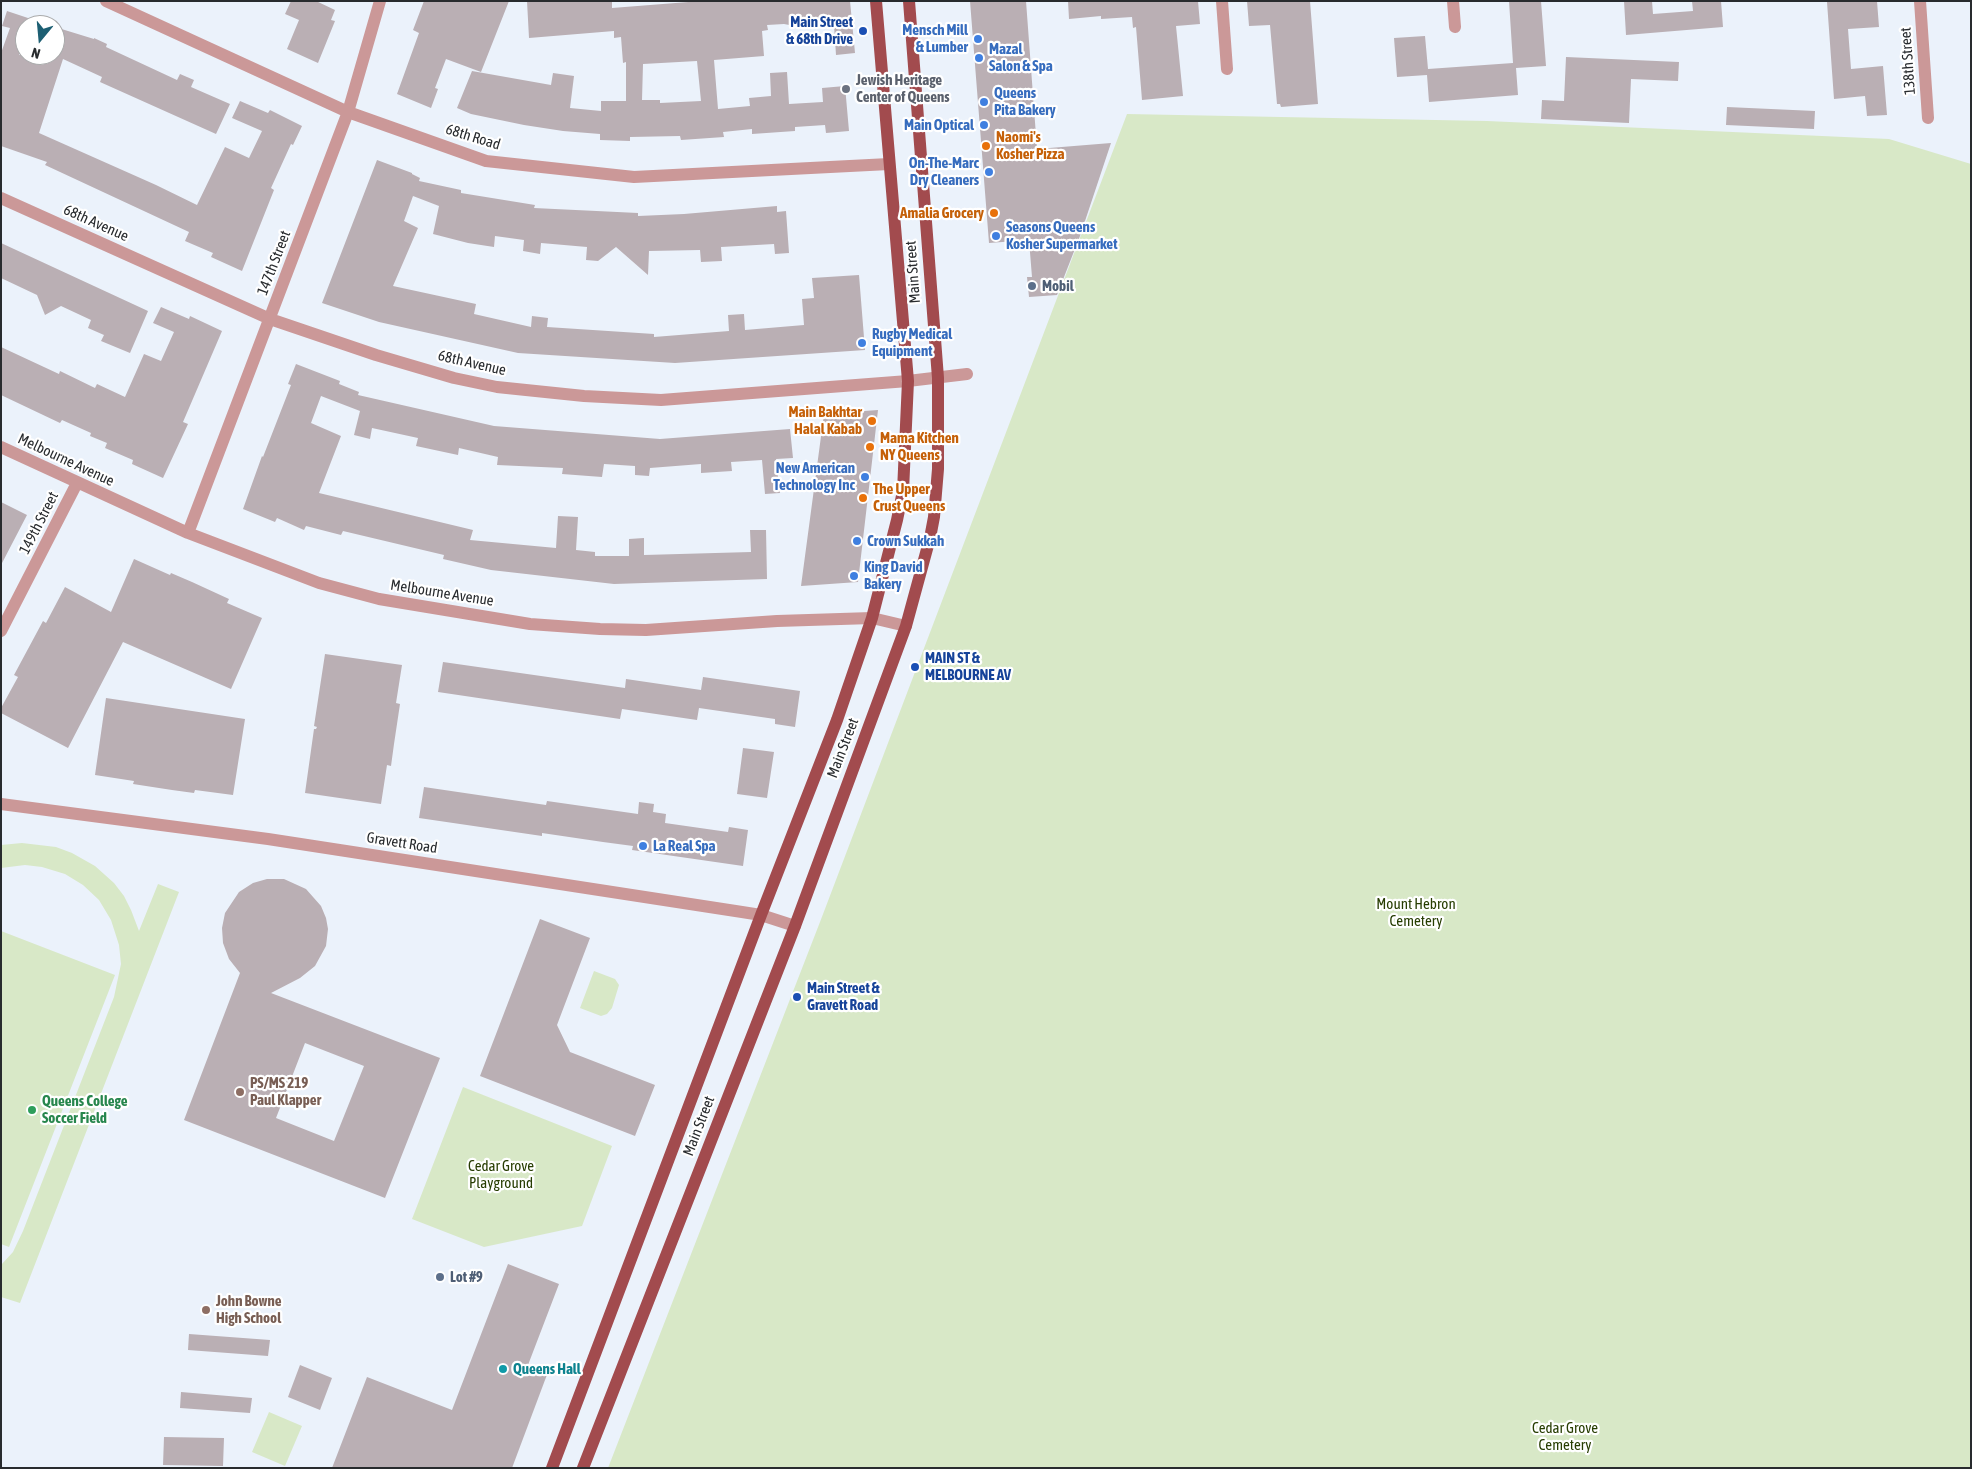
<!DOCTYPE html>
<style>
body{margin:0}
#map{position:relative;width:1972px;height:1469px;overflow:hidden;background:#ebf2fb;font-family:"Asap Condensed",sans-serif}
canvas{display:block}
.frame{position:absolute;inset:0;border:2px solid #282b2e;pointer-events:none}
.north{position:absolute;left:15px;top:15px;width:50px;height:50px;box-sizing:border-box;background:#fff;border:1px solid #a9aaab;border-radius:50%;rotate:197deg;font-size:14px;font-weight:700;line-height:20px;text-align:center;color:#282b2e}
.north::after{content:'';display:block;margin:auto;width:18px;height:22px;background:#1d5f73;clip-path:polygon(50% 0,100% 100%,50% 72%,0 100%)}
</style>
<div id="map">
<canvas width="1972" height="1469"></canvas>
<div class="frame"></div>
<div class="north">N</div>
</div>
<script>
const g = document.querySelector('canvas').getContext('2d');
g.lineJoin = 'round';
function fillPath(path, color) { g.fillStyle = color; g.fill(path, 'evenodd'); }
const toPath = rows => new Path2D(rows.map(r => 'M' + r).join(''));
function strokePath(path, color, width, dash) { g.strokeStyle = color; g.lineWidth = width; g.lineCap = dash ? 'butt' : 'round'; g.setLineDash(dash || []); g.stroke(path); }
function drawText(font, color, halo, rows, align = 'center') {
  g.font = font + ' "Asap Condensed",sans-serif'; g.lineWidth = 4.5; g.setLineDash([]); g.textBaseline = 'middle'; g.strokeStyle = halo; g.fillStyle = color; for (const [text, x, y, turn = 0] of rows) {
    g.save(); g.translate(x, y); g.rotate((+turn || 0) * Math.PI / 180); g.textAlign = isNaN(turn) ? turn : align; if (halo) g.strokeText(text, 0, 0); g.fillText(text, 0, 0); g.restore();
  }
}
const green = toPath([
 [1127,114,1487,121,1889,139,1971,164,1971,1468,608,1468,820,922],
 [22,843,56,847,72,853,95,866,114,883,124,896,131,910,139,931,158,884,179,892,20,1303,1,1297,1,1265,13,1252,23,1231,114,997,121,964,119,945,111,920,99,900,83,885,65,874,42,867,25,865,1,868,1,845],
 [1,931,115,975,9,1247,1,1244],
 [594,971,615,979,619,985,612,1008,607,1014,601,1016,580,1008],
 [463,1087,612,1146,582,1226,484,1247,412,1219],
 [269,1412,302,1426,285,1466,252,1452]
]);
const building = toPath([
 [291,1,316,1,335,10,331,20,335,21,318,63,287,49,299,20,285,14],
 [424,1,509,1,481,72,446,59,435,88,438,89,431,108,397,94,419,33,413,30],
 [527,1,612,1,612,8,701,1,850,1,855,53,836,55,834,25,800,27,784,24,767,25,768,30,762,31,764,56,714,60,718,109,750,106,749,98,771,96,770,73,787,72,789,104,823,102,822,88,845,86,849,131,826,133,825,125,795,127,795,131,752,134,752,129,723,132,724,137,681,140,680,136,630,137,630,141,600,140,600,134,563,131,524,125,471,114,457,108,472,71,551,85,553,73,574,76,570,108,601,111,601,101,626,101,626,62,623,63,621,37,614,38,614,31,529,38],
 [697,61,701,101,660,103,660,100,642,100,643,64],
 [970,1,1026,1,1037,149,1111,143,1080,236,1057,295,1029,297,1027,277,1032,277,1029,240,989,243],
 [1068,1,1198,1,1200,24,1176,26,1183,96,1142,100,1136,27,1133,28,1132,17,1101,19,1101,16,1069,19],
 [1247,1,1310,1,1318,104,1281,107,1280,104,1277,104,1270,25,1249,26],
 [1509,1,1541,1,1546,66,1516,68,1518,95,1429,102,1427,75,1397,77,1394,38,1425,36,1428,69,1513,63],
 [1624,1,1652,1,1653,14,1693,11,1692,1,1721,1,1723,27,1626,35],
 [1877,1,1879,27,1848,29,1851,69,1883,66,1887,115,1867,116,1865,96,1834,99,1827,2],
 [7,11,31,19,29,25,25,25,25,37,19,55,55,55,55,27,94,39,94,38,107,44,106,47,177,80,180,74,194,80,191,87,230,104,216,134,100,82,102,77,63,59,39,133,156,185,197,205,225,147,249,158,262,131,232,118,240,101,268,113,270,110,302,126,293,145,291,144,271,188,274,190,242,271,211,257,213,253,185,241,189,232,45,165,47,162,1,146,1,53,10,28,2,26],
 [1566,57,1679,62,1678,81,1631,79,1629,123,1541,119,1542,100,1564,101],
 [1727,107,1815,111,1814,129,1726,125],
 [377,160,412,173,412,174,420,178,419,181,461,190,461,193,535,205,534,208,638,213,638,216,684,214,777,206,777,212,786,211,789,253,775,254,774,244,721,247,722,261,701,262,700,250,649,251,648,275,616,247,598,261,586,260,587,247,541,243,540,254,523,251,524,240,495,236,494,247,468,243,433,234,439,206,413,196,404,221,418,228,393,286,476,304,474,314,531,327,532,316,548,318,547,327,654,334,654,337,729,331,728,315,744,314,745,330,804,325,802,299,814,298,812,278,859,275,865,350,675,363,518,353,379,322,322,303],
 [1,243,148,311,130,353,101,341,104,335,88,328,91,320,61,306,45,315,37,295,1,278],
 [161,307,189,319,190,316,222,331,183,422,188,424,163,478,132,464,133,460,105,448,107,443,90,436,91,433,62,420,60,423,1,395,1,347,59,374,60,371,95,388,97,384,125,397,144,354,161,361,174,332,153,323],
 [296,364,340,381,339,384,359,392,358,395,494,426,660,439,790,429,793,458,776,459,780,493,765,494,762,460,731,462,732,471,701,473,701,464,650,468,649,476,635,475,635,466,604,464,602,477,562,474,563,468,497,465,498,457,459,448,458,455,416,446,418,438,372,428,370,439,354,435,360,411,321,396,311,423,341,436,319,493,473,530,470,540,556,548,558,516,578,517,576,550,595,552,595,556,629,556,629,539,644,538,644,555,751,552,750,530,766,530,767,579,614,584,491,570,443,559,444,555,343,531,341,535,306,526,304,530,277,518,275,522,243,509,262,456,263,457,291,385,288,384],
 [878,410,858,582,801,586,824,414],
 [1,502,27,515,1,565],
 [134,559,170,575,171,573,192,582,229,599,227,603,262,618,231,689,123,642,68,748,1,713,1,708,18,677,14,675,43,621,46,623,65,587,111,612],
 [325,654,402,665,396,703,400,704,394,744,391,766,387,765,381,804,305,793,314,729,316,729,317,727,314,726],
 [443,662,625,688,626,679,701,690,703,677,800,691,795,727,775,724,775,719,699,708,697,720,622,709,620,719,438,692],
 [106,698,245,719,233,795,195,790,194,793,172,790,133,784,134,781,95,775],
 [743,748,774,752,767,798,737,794],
 [424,787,546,805,547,801,638,814,639,802,654,804,653,812,666,814,665,823,728,832,729,827,748,830,743,866,632,850,633,846,603,842,542,833,542,836,419,818],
 [267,879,284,879,306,889,321,906,326,918,328,929,326,946,315,966,300,978,271,993,440,1058,385,1198,184,1120,240,973,229,959,223,943,222,928,225,913,239,892,253,883],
 [305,1043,364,1066,334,1141,276,1118],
 [540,919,590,938,557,1025,570,1052,655,1085,635,1136,480,1076],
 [508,1264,559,1284,528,1365,548,1372,512,1468,332,1468,367,1377,452,1410],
 [189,1334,270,1340,268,1356,188,1350],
 [300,1365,332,1378,320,1410,288,1397],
 [181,1392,252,1398,250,1413,180,1408],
 [164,1437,224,1438,223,1466,163,1465]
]);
const minor = toPath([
 [106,1,348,112,486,161,634,177,889,164],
 [1222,1,1227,69],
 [1453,1,1455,27],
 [1920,1,1928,118],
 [1,198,270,319,376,355,454,378,497,387,584,396,661,400,908,381,967,374],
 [1,447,188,533,319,583,379,599,530,624,600,629,646,630,777,621,872,618,906,626],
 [188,533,348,112,380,1],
 [1,631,77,483],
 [1,804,268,839,742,912,761,915,795,926]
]);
const primary = toPath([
 [552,1468,761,915,837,720,872,618,897,520,903,491,908,381,876,1],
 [583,1468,795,926,906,626,930,538,934,517,938,469,938,378,909,1]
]);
const markers = [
 [863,31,5,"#1a4fb4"],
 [978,39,5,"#3f7fe0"],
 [979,58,5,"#3f7fe0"],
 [846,89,5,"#6b7280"],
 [984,102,5,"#3f7fe0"],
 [984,125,5,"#3f7fe0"],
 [986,146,5,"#e8710a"],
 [989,172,5,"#3f7fe0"],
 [994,213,5,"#e8710a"],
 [996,236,5,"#3f7fe0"],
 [1032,286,5,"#5c6f8a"],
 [862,343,5,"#3f7fe0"],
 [872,421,5,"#e8710a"],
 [870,447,5,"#e8710a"],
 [865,477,5,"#3f7fe0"],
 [863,498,5,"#e8710a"],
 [857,541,5,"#3f7fe0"],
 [854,576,5,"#3f7fe0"],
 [915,667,5,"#1a4fb4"],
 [643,846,5,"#3f7fe0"],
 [797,997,5,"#1a4fb4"],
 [240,1092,5,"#8d6e63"],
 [32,1110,5,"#2e9e5b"],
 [440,1277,5,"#5c6f8a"],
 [206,1310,5,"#8d6e63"],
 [503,1369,5,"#0f9aa8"]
];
const transitNames = [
 ["Main Street",853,22,"right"],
 ["& 68th Drive",853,39,"right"],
 ["MAIN ST &",925,658],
 ["MELBOURNE AV",925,675],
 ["Main Street &",807,988],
 ["Gravett Road",807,1005]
];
const shopNames = [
 ["Mensch Mill",968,30,"right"],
 ["& Lumber",968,47,"right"],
 ["Mazal",989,49],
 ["Salon & Spa",989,66],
 ["Queens",994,93],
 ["Pita Bakery",994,110],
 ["Main Optical",974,125,"right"],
 ["On-The-Marc",979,163,"right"],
 ["Dry Cleaners",979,180,"right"],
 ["Seasons Queens",1006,227],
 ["Kosher Supermarket",1006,244],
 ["Rugby Medical",872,334],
 ["Equipment",872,351],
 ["New American",855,468,"right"],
 ["Technology Inc",855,485,"right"],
 ["Crown Sukkah",867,541],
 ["King David",864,567],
 ["Bakery",864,584],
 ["La Real Spa",653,846]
];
const streetNames = [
 ["138th Street",1908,61,-94],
 ["68th Road",473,137,17],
 ["68th Avenue",96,223,24],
 ["147th Street",274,263,-69],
 ["Main Street",913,272,-94],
 ["68th Avenue",472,363,13],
 ["Melbourne Avenue",66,460,25],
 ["149th Street",39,523,-63],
 ["Melbourne Avenue",442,593,9],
 ["Main Street",843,748,-69],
 ["Gravett Road",402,843,9],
 ["Main Street",699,1126,-69]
];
const worshipNames = [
 ["Jewish Heritage",856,80],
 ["Center of Queens",856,97]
];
const foodNames = [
 ["Naomi's",996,137],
 ["Kosher Pizza",996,154],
 ["Amalia Grocery",984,213,"right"],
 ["Main Bakhtar",862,412,"right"],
 ["Halal Kabab",862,429,"right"],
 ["Mama Kitchen",880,438],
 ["NY Queens",880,455],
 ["The Upper",873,489],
 ["Crust Queens",873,506]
];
const serviceNames = [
 ["Mobil",1042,286],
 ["Lot #9",450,1277]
];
const parkNames = [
 ["Mount Hebron",1416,904],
 ["Cemetery",1416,921],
 ["Cedar Grove",501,1166],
 ["Playground",501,1183],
 ["Cedar Grove",1565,1428],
 ["Cemetery",1565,1445]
];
const educationNames = [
 ["PS/MS 219",250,1083],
 ["Paul Klapper",250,1100],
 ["John Bowne",216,1301],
 ["High School",216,1318]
];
const leisureNames = [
 ["Queens College",42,1101],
 ["Soccer Field",42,1118]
];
const cultureNames = [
 ["Queens Hall",513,1369]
];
fillPath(green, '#d8e8c7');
fillPath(building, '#baafb4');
strokePath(minor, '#cb9898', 12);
strokePath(primary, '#a24b4e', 12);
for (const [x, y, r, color] of markers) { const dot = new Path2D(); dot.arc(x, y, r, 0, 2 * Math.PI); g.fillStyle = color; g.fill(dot); strokePath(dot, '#fff', 2); }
drawText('bold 15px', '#164399', '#fff', transitNames, 'left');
drawText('bold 15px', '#366cbe', '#fff', shopNames, 'left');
drawText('15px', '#282b2e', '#fff', streetNames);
drawText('bold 15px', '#5b616d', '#fff', worshipNames, 'left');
drawText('bold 15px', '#c56008', '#fff', foodNames, 'left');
drawText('bold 15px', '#4e5e75', '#fff', serviceNames, 'left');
drawText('15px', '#273d02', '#fff', parkNames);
drawText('bold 15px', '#785e54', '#fff', educationNames, 'left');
drawText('bold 15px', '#27864d', '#fff', leisureNames, 'left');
drawText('bold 15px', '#0d838f', '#fff', cultureNames, 'left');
</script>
